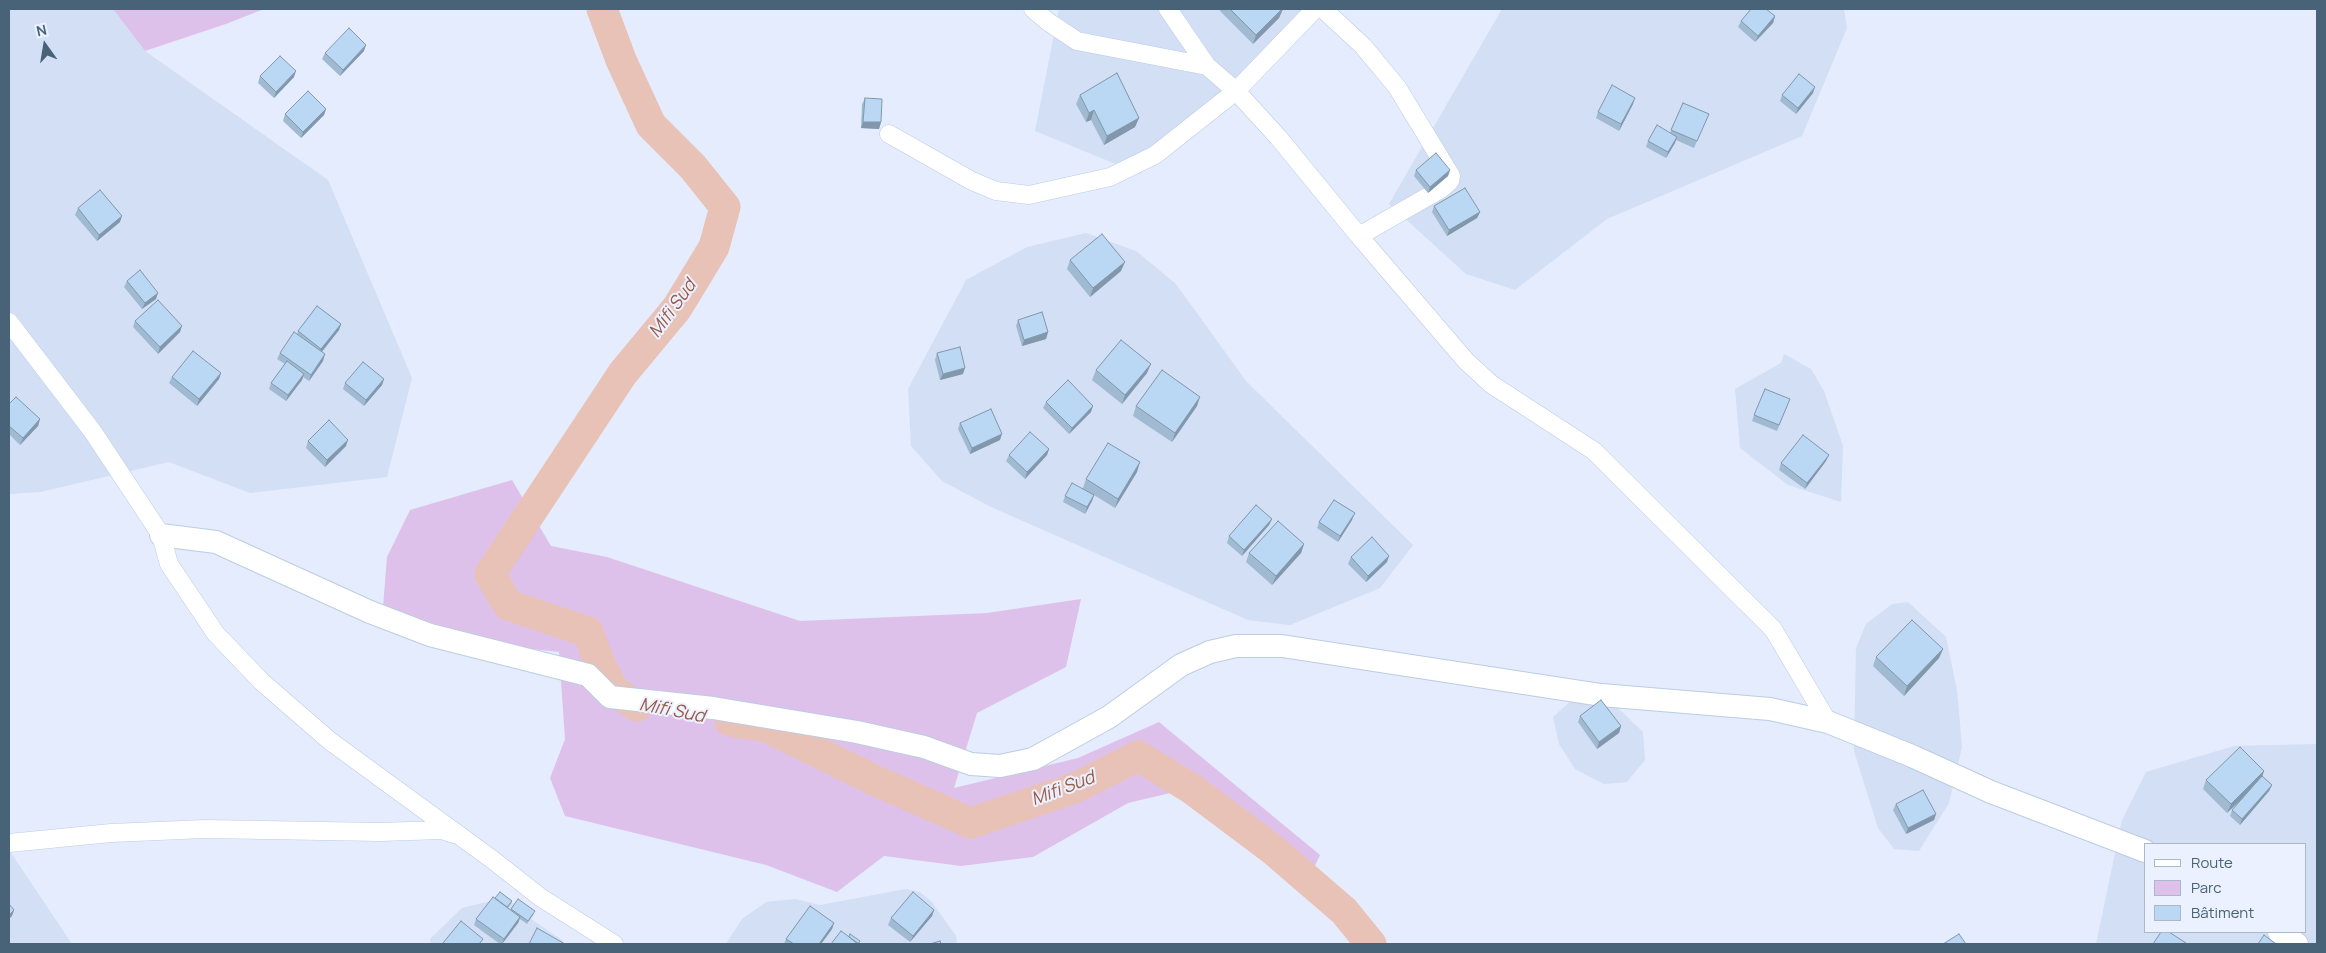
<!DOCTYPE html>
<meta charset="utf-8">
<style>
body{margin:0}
#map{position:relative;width:2326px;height:953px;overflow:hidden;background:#e4ecfd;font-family:Manrope,sans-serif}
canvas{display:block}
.frame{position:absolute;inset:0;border:10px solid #486377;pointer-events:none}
.legend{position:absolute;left:2144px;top:843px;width:162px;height:90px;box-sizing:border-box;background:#ebf1ff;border:1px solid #aab8c9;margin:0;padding:6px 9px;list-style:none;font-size:15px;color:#486377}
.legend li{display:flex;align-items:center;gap:10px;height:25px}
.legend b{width:25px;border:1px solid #aab8c9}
.north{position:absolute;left:20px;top:20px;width:50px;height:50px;-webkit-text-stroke:4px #ebf1ff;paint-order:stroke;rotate:347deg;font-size:14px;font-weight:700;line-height:20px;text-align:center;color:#486377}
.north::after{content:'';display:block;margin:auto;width:18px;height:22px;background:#486377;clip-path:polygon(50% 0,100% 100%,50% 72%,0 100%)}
</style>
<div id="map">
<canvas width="2326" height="953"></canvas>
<div class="frame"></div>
<ul class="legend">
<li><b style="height:6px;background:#fff"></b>Route</li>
<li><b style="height:14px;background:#dec1eb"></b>Parc</li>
<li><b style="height:14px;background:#bad8f4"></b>Bâtiment</li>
</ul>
<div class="north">N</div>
</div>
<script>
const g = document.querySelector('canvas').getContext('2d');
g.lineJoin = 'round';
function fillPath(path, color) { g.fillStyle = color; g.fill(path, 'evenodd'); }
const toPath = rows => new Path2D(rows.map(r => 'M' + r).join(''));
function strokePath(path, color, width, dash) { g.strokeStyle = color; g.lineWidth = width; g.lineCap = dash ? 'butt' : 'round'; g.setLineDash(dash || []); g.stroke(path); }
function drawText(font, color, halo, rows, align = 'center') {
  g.font = font + ' Manrope,sans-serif'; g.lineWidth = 4; g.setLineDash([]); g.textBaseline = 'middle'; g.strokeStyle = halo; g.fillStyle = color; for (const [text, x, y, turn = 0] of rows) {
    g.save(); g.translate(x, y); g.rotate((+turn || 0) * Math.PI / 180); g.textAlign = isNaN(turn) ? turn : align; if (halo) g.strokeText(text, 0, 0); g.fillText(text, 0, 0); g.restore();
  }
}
const residential = toPath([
 [9,9,113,9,145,51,328,180,412,378,387,477,250,493,169,462,40,492,9,494],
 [1059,9,1304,9,1266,52,1140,174,1035,131],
 [1502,9,1844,9,1847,28,1802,136,1607,219,1515,290,1466,274,1389,204],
 [1086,233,1136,251,1176,284,1246,381,1413,545,1380,588,1290,625,1248,620,991,507,942,481,911,446,908,389,966,280,1027,247],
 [1784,354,1811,369,1824,391,1843,446,1841,502,1788,485,1740,448,1735,389,1781,363],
 [1908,602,1946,637,1957,690,1962,747,1949,803,1919,851,1894,849,1878,828,1854,751,1856,648,1866,624,1892,604],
 [1602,693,1643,732,1645,760,1627,782,1604,784,1575,769,1559,744,1553,717,1573,699],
 [2317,744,2317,944,2096,944,2122,820,2146,772,2234,746],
 [2145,844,2305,844,2305,932,2145,932],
 [9,850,72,944,9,944],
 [906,889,920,892,932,902,956,936,957,944,726,944,742,919,766,902,795,899,820,905],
 [499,899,516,904,531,919,562,940,564,944,431,944,430,939,462,908]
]);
const green = toPath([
 [113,9,264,9,226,24,145,51],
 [512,480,551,546,607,557,800,621,987,613,1081,599,1066,667,977,713,954,788,1078,758,1159,722,1320,855,1302,893,1179,791,1128,803,1033,857,961,866,884,856,837,892,766,865,565,816,550,778,565,739,559,652,470,642,383,607,387,557,410,510]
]);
const river = toPath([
 [602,9,621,60,651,125,693,167,725,207,714,247,677,308,623,373,490,574,508,605,588,632,601,667,614,691,637,706],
 [730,721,767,727,876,781,971,823,1077,787,1138,756,1192,789,1272,849,1344,911,1371,944]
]);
const minor = toPath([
 [1033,9,1047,21,1077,41,1207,66],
 [1168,9,1207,66,1236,91,1278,137,1359,236,1466,361,1491,384,1594,451,1773,629,1828,722],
 [1323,9,1363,46,1397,87,1451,176,1450,181,1441,189,1359,236],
 [889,134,972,181,996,191,1029,195,1110,177,1155,155,1236,91,1315,9],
 [9,322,93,432,161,535,169,564,216,634,262,682,330,741,493,860,540,897,614,944],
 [9,843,111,833,205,829,380,832,442,830,454,834]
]);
const tertiary = toPath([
 [161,535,216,542,370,612,430,635,588,675,610,697,713,708,857,732,924,747,971,764,1000,766,1033,759,1109,717,1181,665,1210,652,1236,646,1282,646,1601,695,1770,709,1828,722,1912,756,1991,792,2145,851],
 [2279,932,2297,944]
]);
const wall = toPath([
 [1220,9,1283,9,1279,18,1253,44,1220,11],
 [1775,16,1773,23,1755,42,1738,27,1741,21],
 [364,51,340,76,322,59,325,53],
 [260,76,294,77,274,98,258,83],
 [1813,93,1796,114,1780,101,1782,95],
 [1080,95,1139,118,1135,127,1104,145,1091,120,1086,122,1076,104],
 [865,98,881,122,879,129,861,128,862,104],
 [1683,103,1709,114,1694,148,1676,140,1666,158,1646,147,1648,141,1670,133],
 [1633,104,1619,131,1596,118,1598,112],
 [326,109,324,115,301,138,283,121,285,114],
 [1416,170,1450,170,1448,176,1428,193,1414,176],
 [1434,206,1480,212,1477,218,1447,236,1432,212],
 [78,208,120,222,97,241,75,215],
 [1070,260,1121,271,1090,297,1067,269],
 [127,281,156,299,142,309,124,287],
 [1018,320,1048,332,1046,339,1022,346,1016,326],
 [135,321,180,332,158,354,133,327],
 [341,324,339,330,322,352,323,361,309,381,303,377,302,380,286,401,269,389,271,383,285,364,277,359,280,353,297,334,298,331],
 [937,353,963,374,940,380,935,360],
 [1096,370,1147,373,1122,404,1092,380],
 [221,373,219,379,197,406,169,383,172,377],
 [384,379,382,385,364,406,343,389,345,383],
 [1790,399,1777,431,1752,421,1754,415],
 [1046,402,1091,412,1069,434,1043,408],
 [9,404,40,419,38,426,20,445,9,434],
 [1136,406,1197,406,1172,442,1133,416],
 [960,423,1000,440,970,454,958,429],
 [308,441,346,446,325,467,306,448],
 [1049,449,1047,455,1025,479,1006,461,1009,455],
 [1826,461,1805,489,1779,470,1781,463],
 [1137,472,1115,508,1094,495,1092,501,1085,514,1063,502,1065,496,1083,488,1086,479],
 [1272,519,1269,525,1242,556,1227,543,1229,536],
 [1352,520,1338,542,1317,528,1319,522],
 [1304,544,1301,553,1272,585,1246,562,1249,553],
 [1351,557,1387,562,1366,582,1348,564],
 [1943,649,1939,658,1904,696,1873,666,1876,657],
 [1580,716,1621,726,1619,733,1597,749,1578,722],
 [2264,771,2262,776,2272,785,2269,791,2240,825,2230,816,2232,810,2244,796,2227,813,2203,789,2206,780],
 [1896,804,1936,814,1934,820,1906,834,1893,810],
 [500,892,512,901,511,904,508,908,510,910,511,909,534,914,527,924,520,919,518,923,502,944,500,944,474,925,476,919,495,899],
 [934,910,932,916,910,942,888,925,891,918],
 [834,923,832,929,821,944,784,944,786,939]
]);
const shadedWall = toPath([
 [1283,9,1279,18,1253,44,1256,35],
 [1775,16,1773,23,1755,42,1758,36],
 [366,45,364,51,340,76,343,70],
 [296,71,294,77,274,98,276,92],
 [1815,87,1813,93,1796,114,1798,108],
 [1635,98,1633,104,1619,131,1621,124],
 [326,109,324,115,301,138,303,132],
 [1094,110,1091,120,1086,122,1089,113],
 [1139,118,1135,127,1104,145,1107,136],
 [863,122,881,122,879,129,861,128],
 [1677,137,1675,143,1666,158,1668,152],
 [1450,170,1448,176,1428,193,1430,187],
 [1480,212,1477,218,1447,236,1449,230],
 [122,216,120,222,97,241,99,235],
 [1125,262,1121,271,1090,297,1093,288],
 [158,293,156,299,142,309,145,303],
 [341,324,339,330,319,355,321,349],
 [182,326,180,332,158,354,160,347],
 [1048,332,1046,339,1022,346,1024,340],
 [325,354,323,361,309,381,311,375],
 [1151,364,1147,373,1122,404,1125,395],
 [965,368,963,374,940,380,943,374],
 [221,373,219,379,197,406,199,399],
 [304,374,302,380,286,401,288,395],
 [384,379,382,385,364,406,366,400],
 [1200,397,1197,406,1172,442,1175,433],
 [1093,406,1091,412,1069,434,1072,428],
 [40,419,38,426,20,445,23,438],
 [1002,434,1000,440,970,454,972,448],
 [348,440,346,446,325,467,327,460],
 [1049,449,1047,455,1025,479,1027,472],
 [1829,455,1826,461,1805,489,1807,483],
 [1140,462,1137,472,1115,508,1118,499],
 [1094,495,1092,501,1085,514,1087,507],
 [1355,513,1352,520,1338,542,1340,536],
 [1272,519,1269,525,1242,556,1244,550],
 [1304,544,1301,553,1272,585,1276,576],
 [1389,556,1387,562,1366,582,1368,576],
 [1943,649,1939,658,1904,696,1907,686],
 [1621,726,1619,733,1597,749,1599,742],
 [2264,771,2261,780,2227,813,2231,804],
 [2272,785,2269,791,2240,825,2242,819],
 [1936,814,1934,820,1906,834,1908,828],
 [14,910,12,916,9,919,9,915],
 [934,910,932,916,910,942,913,936],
 [520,917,518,923,502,944,504,939],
 [834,923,832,929,821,944,819,944]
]);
const building = toPath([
 [1230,9,1282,9,1256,35,1230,9],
 [1751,9,1766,9,1775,16,1758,36,1741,21,1751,9],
 [349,28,366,45,343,70,325,53,349,28],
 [280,56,296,71,276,92,260,76,280,56],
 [1117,73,1139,118,1107,136,1094,110,1089,113,1080,95,1117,73],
 [1799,74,1815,87,1798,108,1782,95,1799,74],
 [1612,85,1635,98,1621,124,1598,112,1612,85],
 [308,91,326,109,303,132,285,114,308,91],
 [865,98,882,99,881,122,863,122,865,98],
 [1683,103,1709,114,1697,141,1671,130,1683,103],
 [1657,125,1677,137,1668,152,1648,141,1657,125],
 [1436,153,1450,170,1430,187,1416,170,1436,153],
 [1465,188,1480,212,1449,230,1434,206,1465,188],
 [100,190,122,216,99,235,78,208,100,190],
 [1102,234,1125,262,1093,288,1070,260,1102,234],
 [140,270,158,293,145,303,127,281,140,270],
 [158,300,182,326,160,347,135,321,158,300],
 [317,306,341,324,321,349,298,331,317,306],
 [1042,312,1048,332,1024,340,1018,320,1042,312],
 [294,332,325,354,311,375,280,353,294,332],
 [1121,340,1151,364,1125,395,1096,370,1121,340],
 [960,347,965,368,943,374,937,353,960,347],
 [193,351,221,373,199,399,172,377,193,351],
 [287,361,304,374,288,395,271,383,287,361],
 [363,362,384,379,366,400,345,383,363,362],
 [1162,370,1200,397,1175,433,1136,406,1162,370],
 [1068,380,1093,406,1072,428,1046,402,1068,380],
 [1765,389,1790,399,1779,425,1754,415,1765,389],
 [16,397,40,419,23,438,9,426,9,404,16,397],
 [991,409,1002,434,972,448,960,423,991,409],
 [329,420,348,440,327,460,308,441,329,420],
 [1030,432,1049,449,1027,472,1009,455,1030,432],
 [1803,435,1829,455,1807,483,1781,463,1803,435],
 [1108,443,1140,462,1118,499,1086,479,1108,443],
 [1072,483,1094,495,1087,507,1065,496,1072,483],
 [1334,500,1355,513,1340,536,1319,522,1334,500],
 [1256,505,1272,519,1244,550,1229,536,1256,505],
 [1278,521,1304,544,1276,576,1249,553,1278,521],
 [1372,537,1389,556,1368,576,1351,557,1372,537],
 [1912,620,1943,649,1907,686,1876,657,1912,620],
 [1601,700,1621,726,1599,742,1580,716,1601,700],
 [2240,747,2264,771,2231,804,2206,780,2240,747],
 [2262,776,2272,785,2242,819,2232,810,2262,776],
 [1923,790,1936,814,1908,828,1896,804,1923,790],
 [500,892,512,901,507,907,495,898,500,892],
 [913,892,934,910,913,936,891,918,913,892],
 [493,897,520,917,504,939,476,919,493,897],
 [518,899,535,911,528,921,511,909,518,899],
 [9,904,14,910,9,915,9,904],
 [810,906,834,923,819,944,794,944,786,939,810,906],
 [461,921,483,939,479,944,445,944,443,943,461,921],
 [537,928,565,944,529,944,537,928],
 [841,931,859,944,831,944,841,931],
 [2161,932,2169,932,2186,943,2185,944,2153,944,2161,932],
 [850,934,860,941,858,944,849,937,850,934],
 [1959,934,1966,944,1943,944,1959,934],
 [2264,935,2276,944,2258,944,2264,935],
 [940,941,941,944,930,944,940,941]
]);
const waterNames = [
 ["Mifi Sud",673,309,-54],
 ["Mifi Sud",672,711,11],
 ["Mifi Sud",1063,789,-21]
];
fillPath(residential, '#d2dff5');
fillPath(green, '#dec1eb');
strokePath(river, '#e8c2b7', 31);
strokePath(minor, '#bccde0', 19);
strokePath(tertiary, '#bccde0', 24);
strokePath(minor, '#fff', 18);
strokePath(tertiary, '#fff', 22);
fillPath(wall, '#a0bad2');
fillPath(shadedWall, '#8297ab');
fillPath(building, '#bad8f4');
strokePath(building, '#8297ab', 1);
drawText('italic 18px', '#9a5a46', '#ebf1ff', waterNames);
</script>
